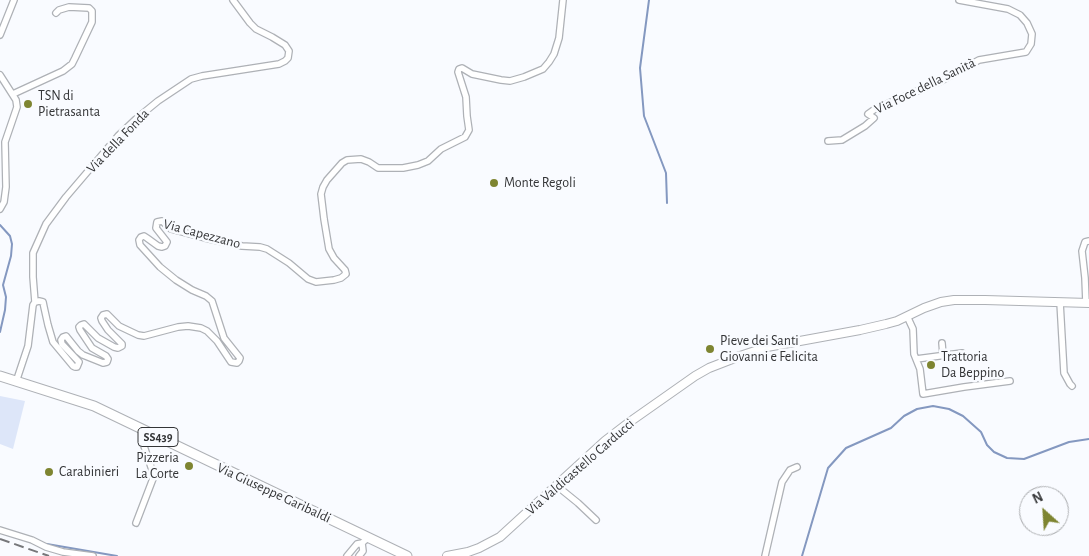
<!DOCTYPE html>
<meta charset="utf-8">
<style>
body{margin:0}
#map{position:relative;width:1089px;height:556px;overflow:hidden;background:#f9fbff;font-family:"Alegreya Sans",sans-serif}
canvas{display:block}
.north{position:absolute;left:1019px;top:486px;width:50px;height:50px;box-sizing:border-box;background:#f9fbff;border:1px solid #aaacaf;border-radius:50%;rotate:334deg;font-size:14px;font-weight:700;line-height:20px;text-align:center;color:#343537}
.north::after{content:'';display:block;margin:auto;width:18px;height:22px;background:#7e8531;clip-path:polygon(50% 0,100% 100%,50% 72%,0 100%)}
</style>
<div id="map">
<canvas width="1089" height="556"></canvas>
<div class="north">N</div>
</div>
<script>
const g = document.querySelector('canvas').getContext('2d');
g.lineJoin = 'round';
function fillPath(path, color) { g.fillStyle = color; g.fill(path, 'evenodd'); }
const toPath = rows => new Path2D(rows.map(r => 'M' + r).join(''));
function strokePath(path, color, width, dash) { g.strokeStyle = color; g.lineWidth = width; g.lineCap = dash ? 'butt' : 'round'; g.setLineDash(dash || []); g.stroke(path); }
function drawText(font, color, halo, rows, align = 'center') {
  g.font = font + ' "Alegreya Sans",sans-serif'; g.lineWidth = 5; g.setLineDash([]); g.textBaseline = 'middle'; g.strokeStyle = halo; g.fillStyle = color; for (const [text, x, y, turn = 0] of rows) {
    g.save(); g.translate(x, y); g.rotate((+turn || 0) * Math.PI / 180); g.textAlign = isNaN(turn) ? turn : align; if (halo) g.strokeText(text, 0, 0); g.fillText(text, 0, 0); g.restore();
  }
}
const green = toPath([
 [0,396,25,401,13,449,0,444]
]);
const stream = toPath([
 [649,0,640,68,644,116,666,173,667,203],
 [0,225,10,236,12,244,11,256,3,285,6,297,5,310,0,332],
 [47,544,117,556],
 [802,556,828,468,846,448,891,428,904,416,917,409,933,406,949,409,963,416,981,432,987,445,994,452,1007,458,1024,459,1069,442,1089,439]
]);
const street = toPath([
 [0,35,14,0],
 [0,75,16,100,17,107,5,142,6,187,4,202,0,209],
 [13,94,63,71,72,64,75,58,92,22,92,11,89,8,69,7,59,10,56,13],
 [828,141,842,140,865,126,874,118,868,114,875,109,941,81,979,60,1026,52,1031,44,1032,34,1027,23,1020,15,1008,9,959,0],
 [35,302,33,277,33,253,46,224,66,197,118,136,136,119,158,101,191,79,202,76,279,64,285,61,288,58,289,51,285,45,272,37,256,29,250,23,233,0],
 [1060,302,1064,373,1070,384,1072,386],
 [1086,303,1085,278,1082,251,1085,242,1089,241],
 [907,316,913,329,914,354,920,369,923,394,964,387,1010,381],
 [942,343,943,355],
 [916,359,962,353],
 [16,382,28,346,33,305,35,302,39,301,43,302,44,307,48,325,53,342,73,366,75,367,77,367,79,362,62,344,61,340,63,337,66,336,78,351,83,355,103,363,107,362,108,359,106,356,92,348,80,330,79,327,81,325,84,324,98,338,114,347,118,348,122,346,122,344,108,330,102,321,101,318,103,315,107,314,119,326,138,335,144,336,178,327,188,326,201,328,207,331,217,341,231,362,237,363,239,361,240,358,224,338,212,301,206,296,192,290,176,280,160,267,140,245,139,240,141,237,144,236,147,238,158,246,162,247,165,246,167,242,156,228,157,222,162,221,171,229,205,238,242,246,260,247,267,249,289,263,308,279,316,282,334,280,341,278,346,274,345,270,334,258,329,249,324,219,321,194,323,187,327,180,342,163,347,160,361,159,369,162,378,168,403,168,418,165,428,161,441,149,465,137,469,130,467,116,466,97,458,72,459,69,462,68,472,74,501,80,510,81,524,77,543,69,549,62,554,54,559,38,563,0],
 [557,486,578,503,596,520],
 [136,523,154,476,142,440,142,429],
 [0,530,32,540,46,547,63,552,93,556],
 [347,556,357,544,362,543,369,537],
 [359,556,363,551,362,543],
 [765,556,782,482,790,470,797,467]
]);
const secondary = toPath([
 [447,556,468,552,479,548,500,537,605,441,631,421,695,376,709,368,740,356,767,347,860,330,886,324,897,321,924,308,941,302,954,300,985,300,1089,303]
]);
const primary = toPath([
 [0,376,94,406,407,556]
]);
const rail = toPath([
 [0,539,49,556]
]);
const markers = [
 [28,104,5,"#7e8531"],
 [494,183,5,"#7e8531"],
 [710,349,5,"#7e8531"],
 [931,365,5,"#7e8531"],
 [189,466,5,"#7e8531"],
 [49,472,5,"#7e8531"]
];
const shields = [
 [158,437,40]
];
const shieldNames = [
 ["SS439",158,437]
];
const streetNames = [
 ["Via Foce della Sanità",925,86,-26],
 ["Via della Fonda",118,141,-46],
 ["Via Capezzano",202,234,15],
 ["Via Valdicastello Carducci",580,467,-41],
 ["Via Giuseppe Garibaldi",274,493,25]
];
const poiNames = [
 ["TSN di",38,96],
 ["Pietrasanta",38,112],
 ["Monte Regoli",504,183],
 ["Pieve dei Santi",720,341],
 ["Giovanni e Felicita",720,357],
 ["Trattoria",941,357],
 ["Da Beppino",941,373],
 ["Pizzeria",179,458,"right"],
 ["La Corte",179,474,"right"],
 ["Carabinieri",59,472]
];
fillPath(green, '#dde6f9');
strokePath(stream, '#8498c0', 2);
strokePath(street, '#aeb1b6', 8);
strokePath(secondary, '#aeb1b6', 10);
strokePath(primary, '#aeb1b6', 11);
strokePath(street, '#fff', 5.5);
strokePath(secondary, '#fff', 8);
strokePath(primary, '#fff', 9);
strokePath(rail, '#76777a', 2, [10, 5]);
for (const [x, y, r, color] of markers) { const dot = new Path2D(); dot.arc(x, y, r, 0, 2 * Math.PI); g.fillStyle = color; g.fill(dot); strokePath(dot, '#f9fbff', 2); }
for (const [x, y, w] of shields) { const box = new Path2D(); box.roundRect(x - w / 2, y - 9.5, w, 19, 4); g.fillStyle = '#f9fbff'; g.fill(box); strokePath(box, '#343537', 1); }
drawText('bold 12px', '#343537', null, shieldNames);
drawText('14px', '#343537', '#f9fbff', streetNames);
drawText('14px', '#343537', '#f9fbff', poiNames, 'left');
</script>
